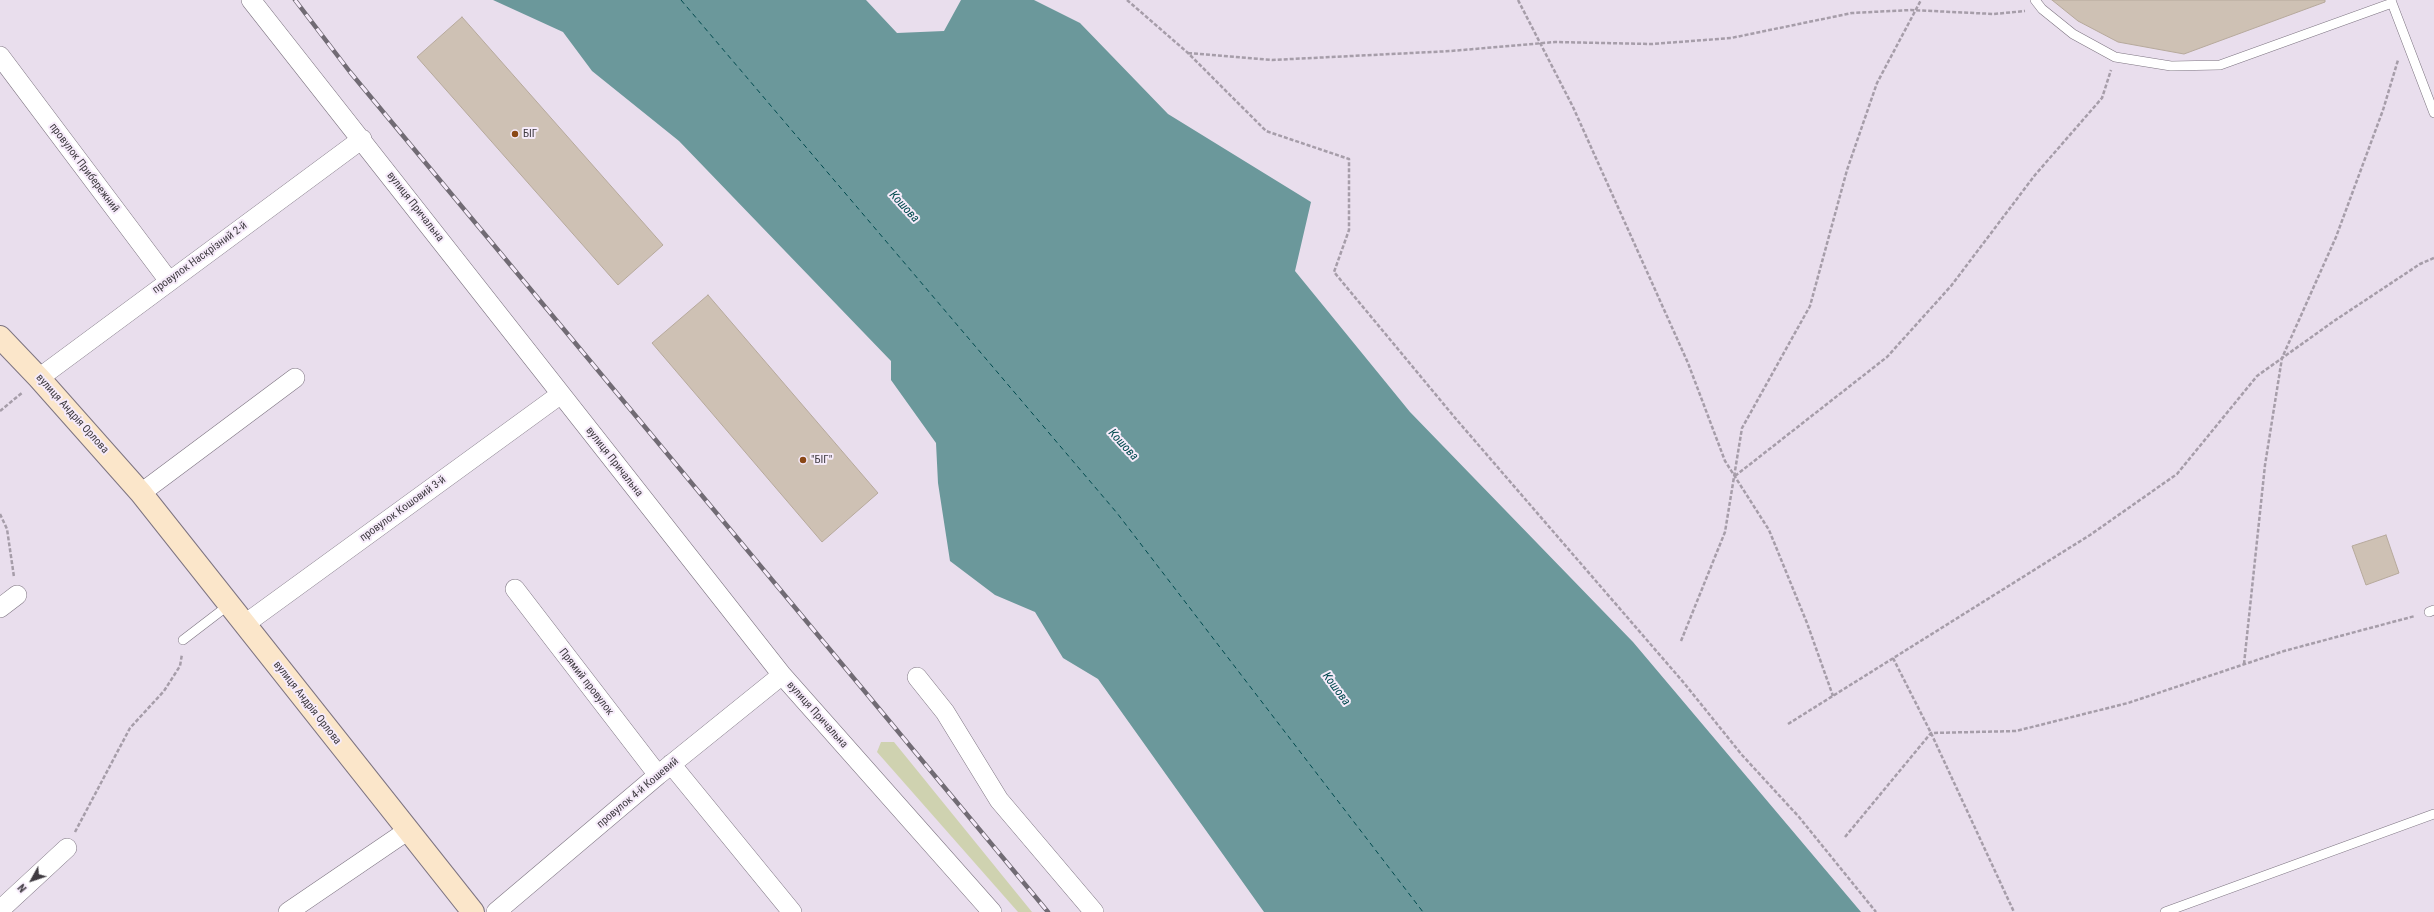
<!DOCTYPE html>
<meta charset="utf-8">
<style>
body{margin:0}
#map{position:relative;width:2434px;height:912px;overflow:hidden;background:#e9deed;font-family:"Roboto Condensed",sans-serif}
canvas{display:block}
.north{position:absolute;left:12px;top:860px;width:40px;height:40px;-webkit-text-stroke:3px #f6ebfa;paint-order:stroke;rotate:230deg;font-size:11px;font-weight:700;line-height:16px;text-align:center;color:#3f3b41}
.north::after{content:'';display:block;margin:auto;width:14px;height:18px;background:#3f3b41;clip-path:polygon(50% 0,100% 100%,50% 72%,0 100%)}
</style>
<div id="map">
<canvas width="2434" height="912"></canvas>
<div class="north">N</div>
</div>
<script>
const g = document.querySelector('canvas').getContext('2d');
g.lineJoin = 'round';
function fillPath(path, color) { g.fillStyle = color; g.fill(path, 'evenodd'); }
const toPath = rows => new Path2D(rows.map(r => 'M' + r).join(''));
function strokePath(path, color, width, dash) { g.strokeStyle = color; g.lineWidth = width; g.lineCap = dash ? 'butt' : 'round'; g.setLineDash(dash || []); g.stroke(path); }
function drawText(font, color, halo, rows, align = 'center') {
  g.font = font + ' "Roboto Condensed",sans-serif'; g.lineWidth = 4; g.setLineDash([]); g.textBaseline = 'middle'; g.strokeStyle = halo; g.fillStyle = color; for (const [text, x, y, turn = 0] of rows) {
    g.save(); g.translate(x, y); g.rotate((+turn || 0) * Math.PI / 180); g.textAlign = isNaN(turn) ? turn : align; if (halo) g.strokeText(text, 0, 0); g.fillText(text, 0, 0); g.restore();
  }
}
const green = toPath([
 [881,742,894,742,1032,912,1018,912,877,752]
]);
const water = toPath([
 [493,0,866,0,897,33,944,31,961,0,1034,0,1080,23,1168,114,1311,202,1295,271,1410,412,1633,642,1861,912,1264,912,1098,679,1063,658,1035,612,995,595,950,561,938,483,936,443,891,380,891,361,679,141,592,71,563,32]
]);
const ferry = toPath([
 [681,0,1117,513,1423,912]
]);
const building = toPath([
 [2052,0,2325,0,2325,2,2184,54,2118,42,2078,21,2052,0],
 [462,17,663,245,618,285,417,57,462,17],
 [708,295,878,493,822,542,652,343,708,295],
 [2386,535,2399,573,2366,585,2352,546,2386,535]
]);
const path = toPath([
 [1127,0,1188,53,1266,131,1349,159,1349,230,1334,272,1456,419,1684,683,1742,755,1799,817,1876,912],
 [1518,0,1573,107,1688,363,1725,461,1769,530,1807,623,1833,696],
 [1188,53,1272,60,1451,51,1555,42,1652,44,1731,38,1852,13,1911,10,1994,14,2025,11],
 [0,411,23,392],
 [1735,476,1887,357,1951,286,2035,175,2102,98,2111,70],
 [0,514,7,529,14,577],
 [1681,641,1725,532,1742,428,1810,306,1847,170,1877,83,1921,0],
 [1893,658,1931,733,2014,912],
 [2244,664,2265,465,2282,358,2336,237,2383,110,2398,60],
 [1788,724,2090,535,2177,474,2257,376,2334,321,2420,264,2434,258],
 [75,832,130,728,164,691,180,666,182,654],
 [1845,837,1931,733,2016,731,2128,703,2284,651,2415,616]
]);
const lane = toPath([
 [2035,0,2042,9,2073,34,2115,57,2171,66,2220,65,2392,3,2391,0],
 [2392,3,2434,113],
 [2429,612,2434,610],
 [183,640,230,604],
 [2165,912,2434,814]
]);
const street = toPath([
 [251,0,782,675,992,912],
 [0,56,169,281],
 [39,378,362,139],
 [141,493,295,378],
 [515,589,658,775],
 [0,608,17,595],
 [245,624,561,394],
 [917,677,945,712,999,800,1094,912],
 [671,764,792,912],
 [0,910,67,848],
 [288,912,407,831],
 [496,912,658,775,782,675]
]);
const secondary = toPath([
 [0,337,39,378,141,493,473,912]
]);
const rail = toPath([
 [295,0,350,72,1048,912]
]);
const markers = [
 [515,134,4,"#8a4816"],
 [803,460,4,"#8a4816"]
];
const poiNames = [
 ["БІГ",523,134],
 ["\"БІГ\"",811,460]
];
const streetNames = [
 ["провулок Прибережний",84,168,53],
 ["вулиця Причальна",415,207,52],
 ["провулок Наскрізний 2-й",200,258,-36],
 ["вулиця Андрія Орлова",72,414,48],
 ["вулиця Причальна",614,462,52],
 ["провулок Кошовий 3-й",403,509,-36],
 ["Прямий провулок",586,682,52],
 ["вулиця Андрія Орлова",307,703,52],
 ["вулиця Причальна",817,715,48],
 ["провулок 4-й Кошевий",638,793,-40]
];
const waterNames = [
 ["Кошова",904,207,47],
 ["Кошова",1123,445,47],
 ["Кошова",1336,689,53]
];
fillPath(green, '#cfd2b0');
fillPath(water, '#6b989b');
strokePath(ferry, '#014a4e', 1, [5, 4]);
fillPath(building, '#cec1b4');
strokePath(building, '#b6a99c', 1);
strokePath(lane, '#7d7481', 10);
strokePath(street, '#7d7481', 20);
strokePath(secondary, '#7d7481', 24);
strokePath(path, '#a69da9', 2.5, [4, 2]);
strokePath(lane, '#fff', 9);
strokePath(street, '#fff', 19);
strokePath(secondary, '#fbe6ca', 22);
strokePath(rail, '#716b74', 4.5);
strokePath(rail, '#f6ebfa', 3, [9]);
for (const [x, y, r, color] of markers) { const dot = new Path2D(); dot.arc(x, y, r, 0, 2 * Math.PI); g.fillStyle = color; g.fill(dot); strokePath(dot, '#f6ebfa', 1.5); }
drawText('11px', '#3f3b41', '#f6ebfa', poiNames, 'left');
drawText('11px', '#3f3b41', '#f6ebfa', streetNames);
drawText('italic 12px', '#014a4e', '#f6ebfa', waterNames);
</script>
